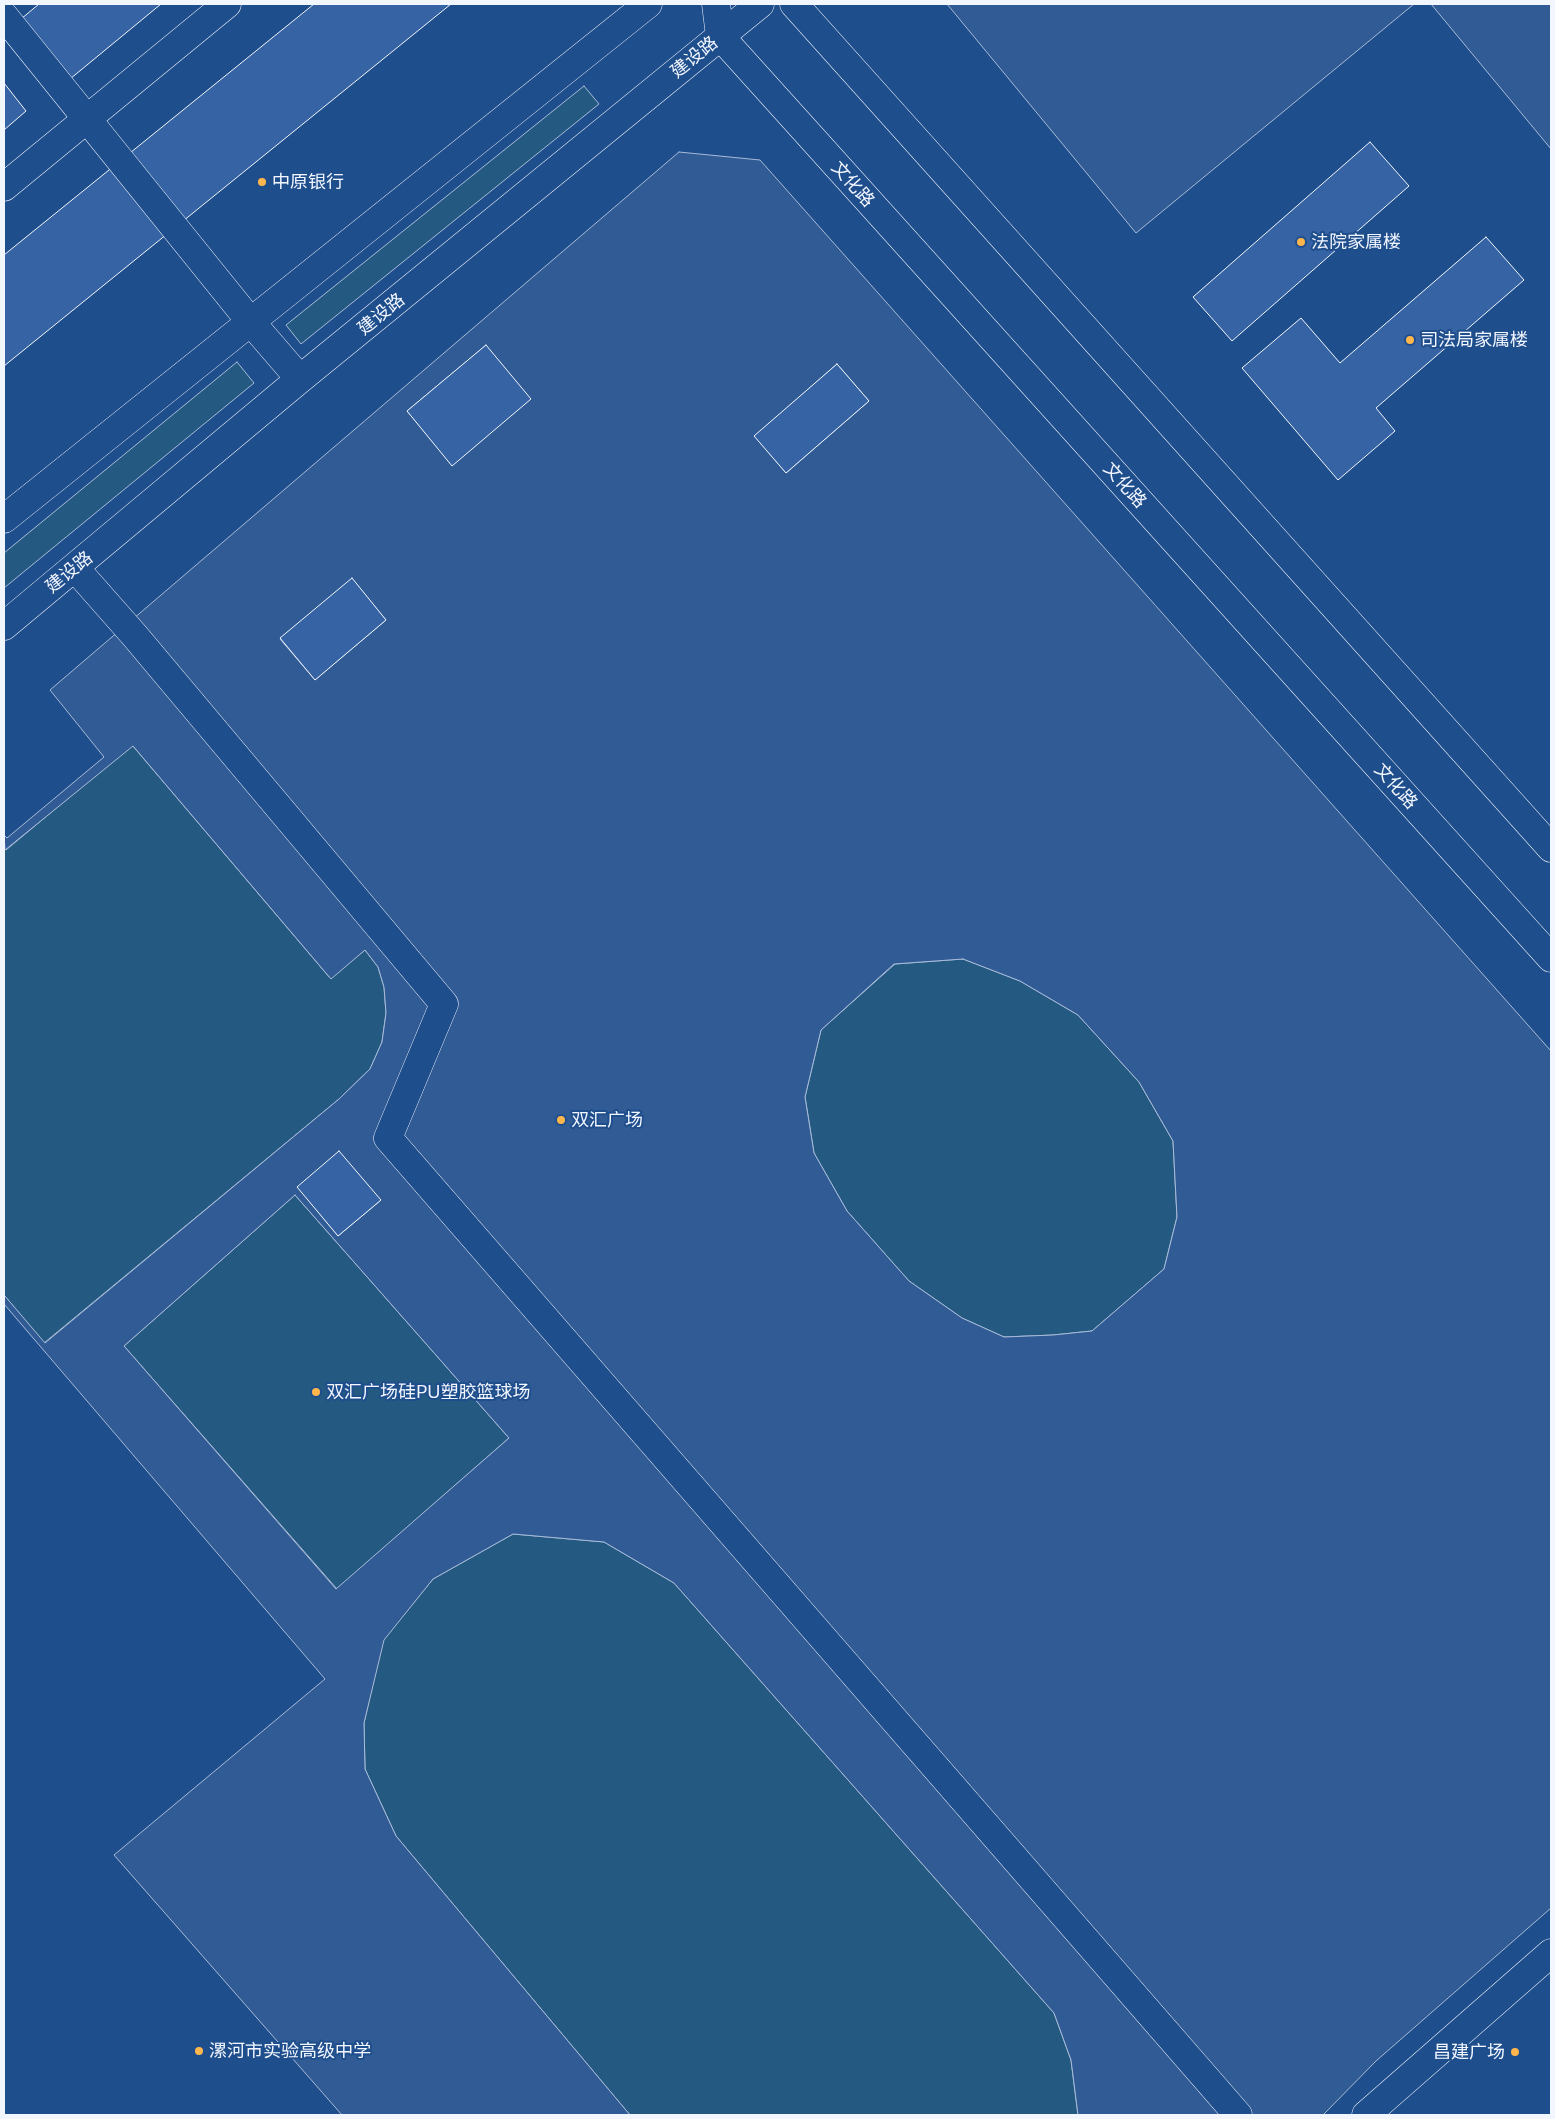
<!DOCTYPE html>
<meta charset="utf-8">
<style>
body{margin:0}
#map{position:relative;width:1555px;height:2119px;overflow:hidden;background:#1f4e8c;font-family:Commissioner,sans-serif}
canvas{display:block}
.frame{position:absolute;inset:0;border:5px solid #f2f6ff;pointer-events:none}
</style>
<div id="map">
<canvas width="1555" height="2119"></canvas>
<div class="frame"></div>
</div>
<script>
const g = document.querySelector('canvas').getContext('2d');
g.lineJoin = 'round';
function fillPath(path, color) { g.fillStyle = color; g.fill(path, 'evenodd'); }
const toPath = rows => new Path2D(rows.map(r => 'M' + r).join(''));
function strokePath(path, color, width, dash) { g.strokeStyle = color; g.lineWidth = width; g.lineCap = dash ? 'butt' : 'round'; g.setLineDash(dash || []); g.stroke(path); }
function drawText(font, color, halo, rows, align = 'center') {
  g.font = font + ' Commissioner,"Noto Sans SC",sans-serif'; g.lineWidth = 4; g.setLineDash([]); g.textBaseline = 'middle'; g.strokeStyle = halo; g.fillStyle = color; for (const [text, x, y, turn = 0] of rows) {
    g.save(); g.translate(x, y); g.rotate((+turn || 0) * Math.PI / 180); g.textAlign = isNaN(turn) ? turn : align; if (halo) g.strokeText(text, 0, 0); g.fillText(text, 0, 0); g.restore();
  }
}
const green = toPath([
 [584,86,599,104,301,344,286,325,584,86],
 [237,362,254,383,4,588,4,553,237,362],
 [132,745,330,978,365,950,378,967,384,987,386,1013,382,1042,370,1069,339,1099,44,1343,4,1295,4,848,6,850,132,745],
 [963,959,1020,981,1078,1015,1139,1082,1173,1141,1177,1217,1164,1269,1092,1331,1053,1335,1004,1337,962,1318,909,1281,847,1211,814,1153,805,1097,821,1030,895,964,963,959],
 [295,1195,509,1438,337,1589,124,1346,295,1195],
 [513,1534,604,1542,674,1583,1054,2013,1071,2060,1078,2115,630,2115,396,1836,365,1769,364,1723,383,1640,433,1579,513,1534]
]);
const parking = toPath([
 [947,4,1414,4,1136,233,947,4],
 [1431,4,1551,4,1551,149,1431,4],
 [679,152,760,160,1551,1051,1551,1908,1376,2061,1323,2115,1078,2115,1071,2060,1054,2013,674,1583,604,1542,513,1534,433,1579,384,1640,364,1723,365,1769,396,1836,630,2115,342,2115,114,1855,325,1679,4,1304,4,1295,45,1343,339,1099,370,1069,382,1042,386,1013,384,987,378,967,365,950,331,979,133,746,5,850,4,835,7,838,104,757,50,690,679,152],
 [485,346,452,465,407,411,485,346],
 [837,364,869,401,786,473,755,436,837,364],
 [352,579,386,620,315,680,280,639,352,579],
 [963,959,1020,981,1078,1015,1139,1082,1173,1141,1177,1217,1164,1269,1092,1331,1053,1335,1004,1337,962,1318,909,1281,847,1211,814,1153,805,1097,821,1030,894,964,963,959],
 [298,1187,380,1200,380,1201,338,1236,298,1187],
 [295,1195,509,1438,336,1589,124,1346,295,1195]
]);
const building = toPath([
 [39,4,161,4,70,79,21,19,39,4],
 [314,4,451,4,4,366,4,255,314,4],
 [4,83,26,111,4,130,4,83],
 [1370,142,1409,186,1232,341,1193,297,1370,142],
 [1486,237,1524,280,1376,408,1395,431,1338,480,1242,368,1301,318,1340,363,1486,237],
 [486,345,531,399,452,466,407,411,486,345],
 [837,364,869,401,786,473,754,436,837,364],
 [352,578,386,620,315,680,280,638,352,578],
 [339,1151,381,1200,338,1236,297,1187,339,1151]
]);
const minor = toPath([
 [716,4,720,36,1551,958],
 [794,4,1551,848],
 [4,16,250,321,300,379],
 [4,187,227,4],
 [4,519,648,4],
 [75,568,135,636,444,1004,388,1138,1238,2115],
 [4,626,300,379,760,4],
 [1366,2115,1551,1953]
]);
const markers = [
 [262,182,5,"#ffb74d"],
 [1301,242,5,"#ffb74d"],
 [1410,340,5,"#ffb74d"],
 [561,1120,5,"#ffb74d"],
 [316,1392,5,"#ffb74d"],
 [199,2051,5,"#ffb74d"],
 [1515,2052,5,"#ffb74d"]
];
const streetNames = [
 ["建设路",694,57,-39],
 ["文化路",853,184,48],
 ["建设路",381,314,-39],
 ["文化路",1125,485,48],
 ["建设路",69,572,-39],
 ["文化路",1396,786,48]
];
const poiNames = [
 ["中原银行",272,182],
 ["法院家属楼",1311,242],
 ["司法局家属楼",1420,340],
 ["双汇广场",571,1120],
 ["双汇广场硅PU塑胶篮球场",326,1392],
 ["漯河市实验高级中学",209,2051],
 ["昌建广场",1505,2052,"right"]
];
fillPath(green, '#245a82');
strokePath(green, '#a8bbd7', 1);
fillPath(parking, '#305b95');
strokePath(parking, '#a8bbd7', 1);
fillPath(building, '#3563a3');
strokePath(building, '#f2f6ff', 1);
strokePath(minor, '#f2f6ff', 29);
strokePath(minor, '#1f4e8c', 28);
for (const [x, y, r, color] of markers) { const dot = new Path2D(); dot.arc(x, y, r, 0, 2 * Math.PI); g.fillStyle = color; g.fill(dot); strokePath(dot, '#1f4e8c', 2); }
drawText('18px', '#f2f6ff', '#1f4e8c', streetNames);
drawText('18px', '#f2f6ff', '#1f4e8c', poiNames, 'left');
</script>
